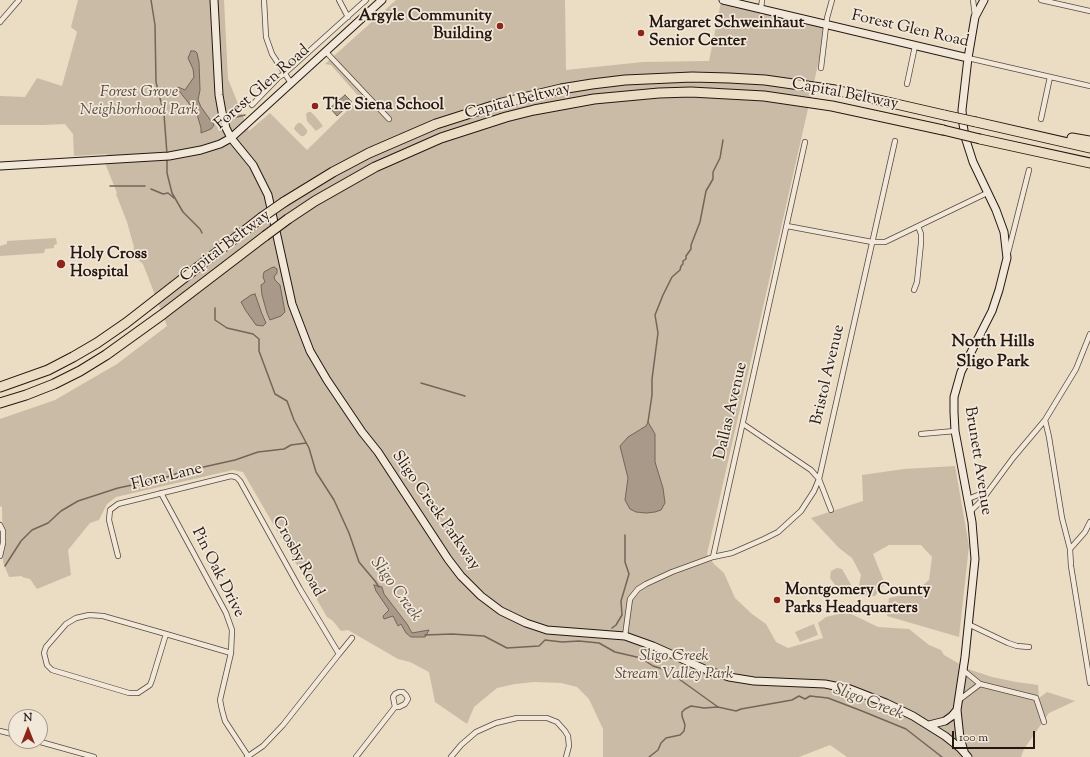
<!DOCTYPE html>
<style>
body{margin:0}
#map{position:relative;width:1090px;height:757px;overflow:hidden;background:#ebdcc4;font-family:"Sorts Mill Goudy",serif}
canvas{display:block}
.north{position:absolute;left:8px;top:709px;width:40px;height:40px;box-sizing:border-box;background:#f2e8d9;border:1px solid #a0958a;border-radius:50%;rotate:0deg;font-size:11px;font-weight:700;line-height:16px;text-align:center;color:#251813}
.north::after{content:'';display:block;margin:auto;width:14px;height:18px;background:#8f2418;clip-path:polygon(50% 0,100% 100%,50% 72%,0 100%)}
.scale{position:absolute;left:952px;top:731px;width:83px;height:18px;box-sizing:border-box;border:2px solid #251813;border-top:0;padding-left:5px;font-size:12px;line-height:14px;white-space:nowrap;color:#251813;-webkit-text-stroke:3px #f2e8d9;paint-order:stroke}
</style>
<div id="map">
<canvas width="1090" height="757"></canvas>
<div class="north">N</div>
<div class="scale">100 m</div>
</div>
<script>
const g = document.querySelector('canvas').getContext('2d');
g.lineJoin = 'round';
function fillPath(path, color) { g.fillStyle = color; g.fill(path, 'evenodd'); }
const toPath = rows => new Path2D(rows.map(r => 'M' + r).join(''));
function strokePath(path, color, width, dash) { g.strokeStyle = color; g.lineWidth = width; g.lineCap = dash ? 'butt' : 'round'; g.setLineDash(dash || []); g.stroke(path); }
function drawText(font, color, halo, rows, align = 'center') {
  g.font = font + ' "Sorts Mill Goudy",serif'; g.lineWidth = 3.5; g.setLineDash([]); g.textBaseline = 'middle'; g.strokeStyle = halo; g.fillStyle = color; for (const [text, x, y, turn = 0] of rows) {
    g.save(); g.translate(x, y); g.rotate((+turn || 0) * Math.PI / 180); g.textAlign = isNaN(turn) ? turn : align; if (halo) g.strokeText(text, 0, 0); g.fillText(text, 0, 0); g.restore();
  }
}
const green = toPath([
 [78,0,224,0,228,79,249,131,270,113,307,150,360,98,331,65,325,64,396,0,565,0,566,70,643,62,709,61,721,2,827,25,707,554,714,564,724,573,735,598,752,614,766,624,776,642,788,648,823,638,818,623,826,617,847,612,878,627,909,629,929,645,941,650,944,655,968,669,992,677,1016,682,1038,685,1039,698,1047,692,1075,701,1049,713,1024,749,1021,757,847,757,830,745,799,757,603,757,603,729,589,699,577,687,561,683,534,682,515,684,497,688,474,707,467,724,435,702,429,672,410,662,398,659,348,630,341,631,333,621,327,617,243,472,233,470,116,497,107,504,99,520,90,523,68,550,71,575,37,589,30,579,22,577,22,576,9,577,3,562,2,507,0,506,0,419,55,400,117,364,167,326,143,264,133,255,134,247,127,222,116,194,117,193,105,163,108,163,107,154,74,156,73,134,65,124,43,125,0,125,0,96,25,97,37,78,62,86,77,32,71,27],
 [308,112,311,112,315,116,323,126,316,131,307,121,306,114],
 [298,123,301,123,307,130,307,133,304,136,301,136,294,129,295,126],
 [56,238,57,244,54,245,54,248,45,249,44,253,0,256,0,246,7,244,7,241],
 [955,466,969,546,959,637,887,616,889,598,914,593,929,580,932,557,921,545,889,545,873,554,885,584,875,596,857,596,861,575,852,558,839,548,811,518,863,501,862,475,904,469],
 [837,568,842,569,854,590,848,595,838,589,830,578,831,571],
 [814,624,818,635,800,642,795,632]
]);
const water = toPath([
 [191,51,195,51,197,53,199,62,200,90,198,100,201,107,214,125,211,129,201,133,201,128,197,114,177,88,178,87,185,90,194,77,193,69,188,58,191,51],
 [345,95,352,102,337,116,330,108,345,95],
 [274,267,277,269,277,273,274,277,275,280,280,285,285,312,281,316,270,320,267,313,262,295,261,285,265,282,263,277,264,272,271,268,274,267],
 [255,294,262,314,266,323,263,326,256,325,246,311,241,302,251,295,255,294],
 [648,422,655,434,655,462,663,488,665,503,661,510,655,512,646,513,636,512,630,509,625,500,628,478,620,446,628,437,646,426,648,422],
 [374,585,382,587,384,594,407,624,412,633,429,630,425,637,411,637,406,633,401,624,398,626,393,616,384,619,383,616,389,610,376,591,374,585]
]);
const stream = toPath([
 [151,0,155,25,156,82,164,114,167,154],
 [228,119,245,115],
 [167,158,167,173,172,193,183,212,200,229,202,233],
 [110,186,145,186],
 [151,189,163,194,168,193,174,198],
 [215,308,215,320,227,328,253,334,259,339,259,351,275,394,287,401,294,420,309,448,316,472,334,500,349,533,359,562,375,581,379,587],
 [421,383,465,396],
 [648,422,652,395,652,379,658,333,655,315,663,295,672,277,680,270,681,266,683,264,683,261,686,259,686,256,691,249,691,245,700,222,706,191,713,179,713,172,720,158,723,140],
 [5,566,21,541,32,530,48,523,61,511,78,501,118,488,161,479,181,472,235,460,258,452,284,449,291,445,306,443],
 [612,628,616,625,622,615,621,601,629,574,625,562,625,535],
 [425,635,452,634,484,636,507,648,539,646,545,640,562,642,579,641,599,643,615,652,641,658,653,666,663,669,679,679,718,707,736,711,741,709,792,700,799,696,805,699,810,696,828,698,862,711,906,729,942,757],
 [649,757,658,750,661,743,666,738,680,735,684,731,685,725,682,716,682,712,685,709,691,706,704,708,718,707]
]);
const street = toPath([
 [264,0,266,37,272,54,291,83],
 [339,0,348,17],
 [973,0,975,16],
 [1041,0,1090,11],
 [761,9,762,0],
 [0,22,19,0],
 [326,52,389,119],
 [968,58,1090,86],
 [821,68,827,18,832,0],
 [907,84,915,46],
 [252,105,279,77,284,74,366,0],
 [1041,119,1050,77],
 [787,226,872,242,885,242,987,193],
 [1008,253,1029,170],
 [914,290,917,282,921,243,921,234,918,226],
 [1045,420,1049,437,1062,518,1070,549,1071,566,1090,683],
 [743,424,811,470,819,479,831,510],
 [921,434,955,431],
 [161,493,226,613,232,630,231,653,220,700,222,710,225,721,248,756],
 [968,499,988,491],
 [970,512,982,500,1013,458,1045,420,1076,369,1090,334],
 [0,525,3,531,3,543,0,556],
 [1070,549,1085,532,1090,522],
 [118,556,109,520,110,510,118,504,231,476,236,477,240,481,300,589,339,654,283,725,263,746,247,757],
 [713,557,732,553,764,539,778,532,801,511,814,491,819,479,895,141],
 [89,615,103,616,166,634,152,680,150,685,138,693,129,693,52,670,47,665,44,653,46,647,66,624,76,618,89,615],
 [968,624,1008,643,1017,646,1029,647],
 [166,634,231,653],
 [625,636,630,599,638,589,646,584,672,572,713,557,805,142],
 [339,654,352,638],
 [963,670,980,684,1036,698,1044,722],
 [959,700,980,684],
 [0,731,16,735],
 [37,741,94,757],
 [356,757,395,707,399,707,405,704,408,699,406,695,403,692,399,692,395,694,393,697,395,707],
 [451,757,461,745,476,732,496,723,517,718,547,718,557,722,565,731,568,736,569,746,566,757]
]);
const secondary = toPath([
 [214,0,219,95,222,112,226,128,231,138,253,165,268,195,292,304,310,351,327,380,362,432,378,452,448,559,461,576,481,596,501,611,526,623,547,630,625,636,653,646,709,671,729,677,754,681,825,684,850,689,886,703,913,716,945,736,960,748,968,757],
 [723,0,968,58],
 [0,166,169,156,201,150,220,144,231,138,382,0],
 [929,725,945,721,952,716,957,710],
 [964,751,960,738,957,710,965,657,975,559,972,522,955,431,954,412,954,397,961,372,992,311,999,290,1007,258,1004,232,996,210,973,162,965,137,963,124,962,110,968,58,975,17,984,0]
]);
const highway = toPath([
 [976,122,1090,148],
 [1072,138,1090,141],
 [980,139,1090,163],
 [284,202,333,172,369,153,436,124,502,103,561,89,592,84,625,80,692,77,729,78,765,80,835,90,944,115],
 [288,219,315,201,375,167,441,138,506,117,534,110,594,99,659,93,691,92,764,96,832,106,943,130],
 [0,387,48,370,73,357,97,343,126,323,261,218],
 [0,403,26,395,54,384,80,371,106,355,163,314,265,236]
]);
const highwayBridge = toPath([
 [944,115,976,122],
 [943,130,980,139],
 [261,218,284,202],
 [265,236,288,219]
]);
const markers = [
 [500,26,4,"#8f2418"],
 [641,33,4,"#8f2418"],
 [315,106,4,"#8f2418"],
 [61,264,5,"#8f2418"],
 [777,600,4,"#8f2418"]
];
const poiNames = [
 ["Argyle Community",492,17,"right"],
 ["Building",492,35,"right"],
 ["Margaret Schweinhaut",649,24],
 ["Senior Center",649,42],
 ["The Siena School",323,106],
 ["Holy Cross",70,255],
 ["Hospital",70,273],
 ["Montgomery County",785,591],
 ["Parks Headquarters",785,609]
];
const streetNames = [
 ["Forest Glen Road",910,30,13],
 ["Forest Glen Road",263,88,-41],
 ["Capital Beltway",845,95,11],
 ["Capital Beltway",518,102,-14],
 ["Capital Beltway",226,247,-37],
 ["Bristol Avenue",829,375,-77],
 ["Dallas Avenue",732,411,-77],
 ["Brunett Avenue",977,461,81],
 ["Flora Lane",167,478,-14],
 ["Sligo Creek Parkway",435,511,55],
 ["Crosby Road",297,557,61],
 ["Pin Oak Drive",217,573,63]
];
const parkNames = [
 ["Forest Grove",139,93],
 ["Neighborhood Park",139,111],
 ["Sligo Creek",674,657],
 ["Stream Valley Park",674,675]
];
const neighbourhoodNames = [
 ["North Hills",993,343],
 ["Sligo Park",993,363]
];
const waterNames = [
 ["Sligo Creek",395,590,54],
 ["Sligo Creek",868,703,21]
];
fillPath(green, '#c9bba6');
fillPath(water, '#a89988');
strokePath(water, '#746559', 1);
strokePath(stream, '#746559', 1.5);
strokePath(street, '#56493f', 6);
strokePath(secondary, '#251813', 9);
strokePath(highway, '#251813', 11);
strokePath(street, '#f2e8d9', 4.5);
strokePath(secondary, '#f2e8d9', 7);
strokePath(highway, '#ebdcc4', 9);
strokePath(highwayBridge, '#251813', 11, []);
strokePath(highwayBridge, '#ebdcc4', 9);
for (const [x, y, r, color] of markers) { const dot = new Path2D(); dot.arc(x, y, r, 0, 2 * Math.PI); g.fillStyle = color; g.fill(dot); strokePath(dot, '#f2e8d9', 1.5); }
drawText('bold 16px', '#251813', '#f2e8d9', poiNames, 'left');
drawText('16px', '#251813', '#f2e8d9', streetNames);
drawText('italic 16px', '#56493f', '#f2e8d9', parkNames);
drawText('bold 17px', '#251813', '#f2e8d9', neighbourhoodNames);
drawText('italic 17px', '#594c42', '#f2e8d9', waterNames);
</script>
